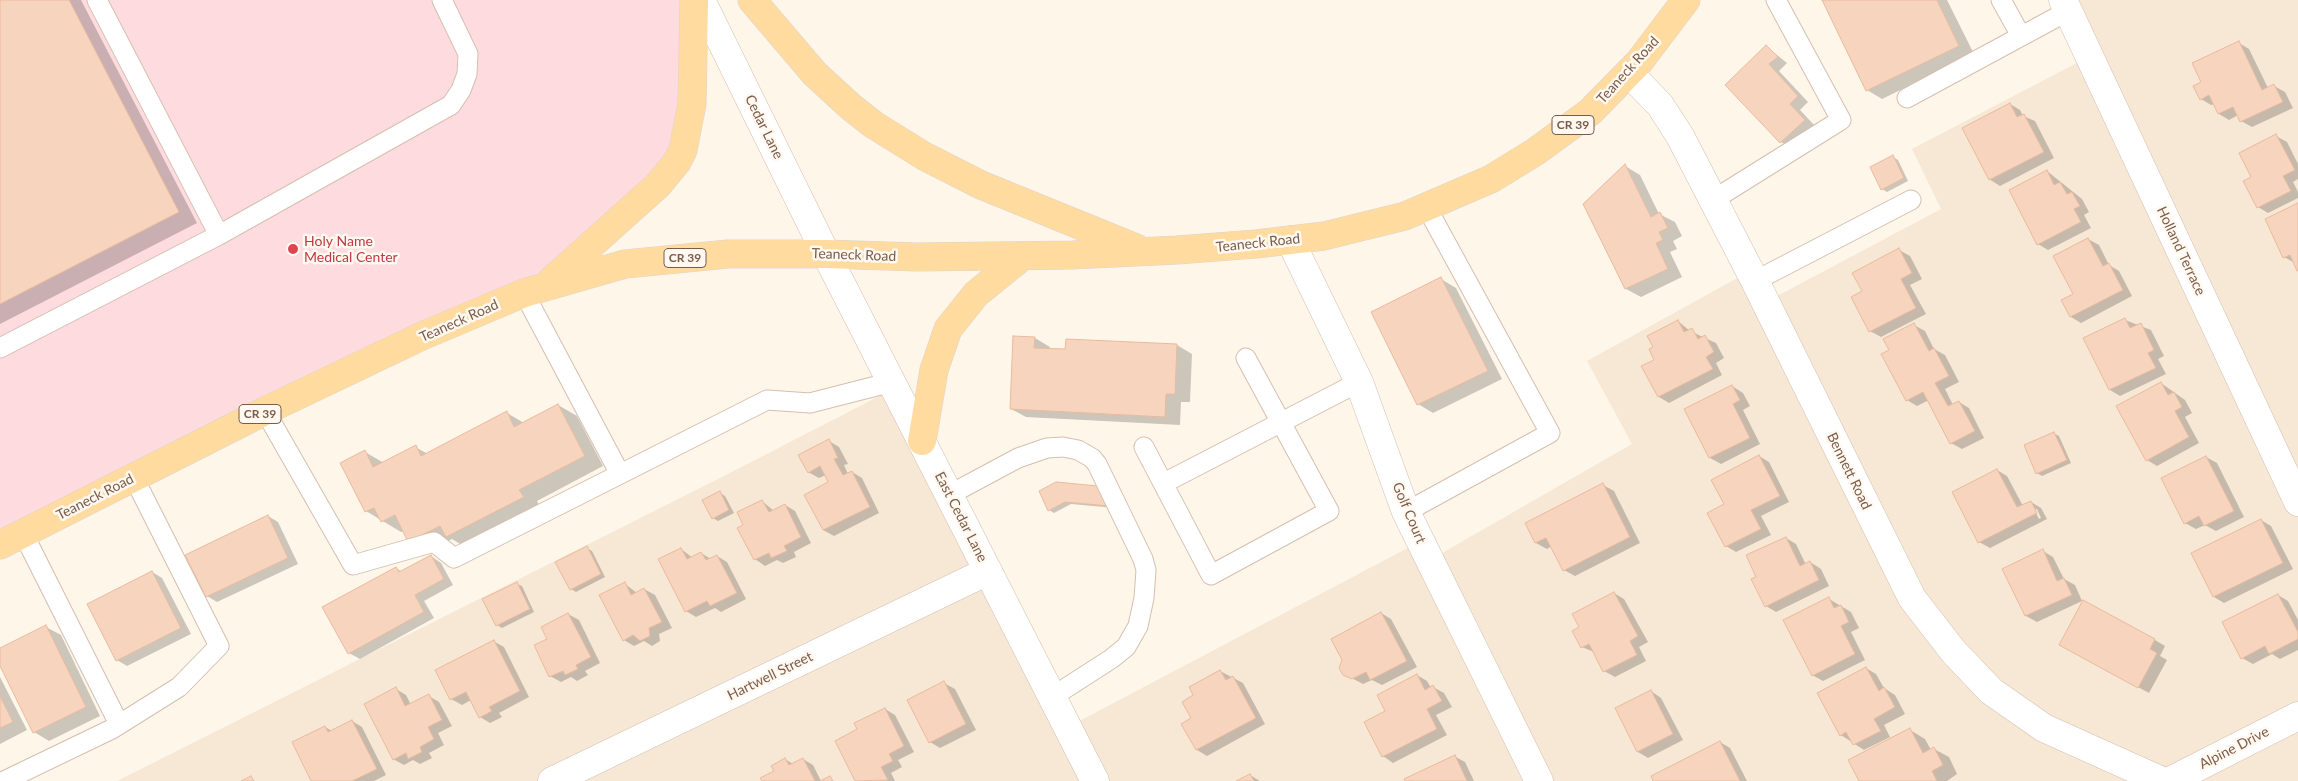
<!DOCTYPE html>
<style>
body{margin:0}
canvas{display:block;background:#fef6e9}
</style>
<canvas width="2298" height="781"></canvas>
<script>
const g = document.querySelector('canvas').getContext('2d');
g.lineJoin = 'round';
function fillPath(path, color) { g.fillStyle = color; g.fill(path, 'evenodd'); }
const toPath = rows => new Path2D(rows.map(r => 'M' + r).join(''));
function strokePath(path, color, width, dash) { g.strokeStyle = color; g.lineWidth = width; g.lineCap = dash ? 'butt' : 'round'; g.setLineDash(dash || []); g.stroke(path); }
function drawText(font, color, halo, rows, align = 'center') {
  g.font = font + ' Lato,sans-serif'; g.lineWidth = 5; g.setLineDash([]); g.textBaseline = 'middle'; g.strokeStyle = halo; g.fillStyle = color; for (const [text, x, y, turn = 0] of rows) {
    g.save(); g.translate(x, y); g.rotate((+turn || 0) * Math.PI / 180); g.textAlign = isNaN(turn) ? turn : align; if (halo) g.strokeText(text, 0, 0); g.fillText(text, 0, 0); g.restore();
  }
}
const residential = toPath([
 [2063,0,2298,0,2298,781,117,781,722,477,895,388,1068,727,1421,541,1430,560,1632,444,1587,361,1750,271,1766,302,1941,209,1912,149,2090,56]
]);
const medical = toPath([
 [0,0,694,0,687,139,546,286,0,545]
]);
const shadow = toPath([
 [0,0,81,0,197,223,0,324],
 [1823,0,1947,0,1974,54,1882,99,1867,90],
 [2239,43,2249,49,2268,88,2274,86,2285,92,2293,108,2252,127,2241,121,2238,115,2229,120,2219,114,2214,104,2211,105,2201,99],
 [1767,47,1787,63,1779,71,1808,102,1800,110,1815,126,1791,148,1781,142,1726,85],
 [2010,104,2020,110,2023,116,2035,121,2054,158,2000,186,1989,179],
 [2276,136,2287,142,2298,164,2298,179,2293,182,2298,192,2298,198,2268,213,2258,207,2252,177],
 [1893,157,1898,160,1908,181,1887,192,1882,189],
 [1625,166,1640,175,1659,214,1675,222,1682,236,1673,241,1677,249,1670,252,1682,277,1641,297,1626,289,1584,204],
 [2047,171,2082,199,2089,212,2084,215,2091,228,2048,250,2038,244],
 [2298,205,2298,269,2295,263,2284,257],
 [2088,239,2099,245,2109,265,2119,271,2132,296,2081,323,2071,317],
 [1899,250,1910,256,1922,279,1910,285,1926,314,1881,337,1870,331,1852,297,1863,291],
 [1441,279,1456,288,1502,379,1433,413,1418,404],
 [2125,320,2151,330,2164,356,2158,359,2166,374,2120,396,2110,390],
 [1678,321,1690,331,1716,343,1724,358,1716,363,1722,375,1669,403,1659,397,1656,360],
 [1914,325,1925,331,1934,349,1945,355,1959,382,1945,389,1953,405,1959,402,1969,408,1984,438,1962,449,1951,443,1929,400,1917,406,1907,400,1891,351],
 [1035,338,1050,347,1049,350,1177,345,1192,354,1190,402,1181,402,1180,425,1026,417,1011,409],
 [2161,383,2185,400,2192,413,2185,417,2199,443,2157,466,2147,460],
 [1732,386,1743,393,1750,406,1743,410,1760,444,1721,464,1710,458,1686,409],
 [558,405,577,416,603,466,537,501,541,508,465,547,452,539,428,552,404,531,401,532,366,511,365,452,384,463,415,447,428,454,507,413,524,423],
 [2053,433,2059,436,2071,463,2042,476,2037,473],
 [829,441,839,447,848,464,844,465,848,474,852,472,862,478,879,513,834,536,823,530,830,483,826,475,819,478,808,472],
 [1759,456,1769,462,1789,502,1761,516,1771,535,1736,552,1726,546,1725,505],
 [2206,457,2217,463,2244,517,2216,531,2205,525,2196,529,2185,523],
 [1997,470,2007,476,2023,506,2031,502,2041,508,2047,519,1990,548,1979,542],
 [2034,509,2037,509,2041,518,2039,519],
 [1603,485,1614,491,1640,543,1575,576,1564,570,1552,546,1547,549,1536,543,1527,523],
 [1040,492,1119,505,1115,508,1071,504,1054,513,1049,510],
 [720,493,725,496,734,513,718,521,713,518],
 [762,501,774,511,785,505,795,511,811,543,794,552,796,557,783,563,777,560,765,566,755,559,744,526],
 [268,516,278,522,298,564,217,602,207,596],
 [2261,520,2271,526,2293,569,2224,603,2214,597],
 [1786,538,1796,544,1806,565,1810,562,1821,569,1829,586,1776,612,1766,606,1758,577],
 [587,548,592,551,605,577,576,592,571,589],
 [681,549,693,558,701,553,711,559,717,556,727,562,746,599,721,612,715,608,696,617,686,611],
 [2043,551,2053,557,2064,579,2075,585,2082,601,2037,622,2026,616,2004,569],
 [431,556,441,563,453,585,424,601,434,618,360,659,349,653,396,568,402,572],
 [152,572,162,578,191,634,127,666,117,660],
 [517,584,522,586,534,612,502,628,497,625],
 [625,584,637,593,644,589,655,595,672,628,659,634,660,641,652,646,644,641,634,646,624,640],
 [1614,593,1624,599,1648,642,1639,647,1646,661,1615,677,1604,671,1594,652,1582,647,1581,628],
 [2278,595,2288,601,2298,620,2298,650,2280,659,2272,654,2253,664,2242,658],
 [1829,599,1851,612,1859,628,1851,632,1865,660,1823,681,1812,675],
 [1381,613,1391,619,1417,667,1382,685,1372,680,1363,684,1344,674],
 [568,614,579,620,600,663,585,671,588,675,577,681,571,677,561,682,550,676,549,639],
 [46,627,61,635,100,716,49,741,34,732,0,663,0,649],
 [2155,640,2165,646,2160,656,2167,660,2149,693,2071,651],
 [493,641,504,647,529,697,499,713,502,717,490,723,480,717,471,700,462,705,451,699],
 [1866,668,1876,674,1884,688,1895,695,1905,714,1884,725,1890,737,1864,750,1841,735],
 [1220,671,1243,683,1265,724,1207,756,1197,750,1193,719],
 [1417,675,1427,681,1431,688,1433,687,1444,693,1452,707,1436,715,1447,735,1393,763,1383,756,1387,711],
 [0,677,27,730,0,744],
 [944,683,955,689,976,730,940,748,930,742],
 [396,689,406,695,411,705,429,696,439,702,452,726,438,733,444,745,429,753,432,758,420,764,413,760,404,765,393,759],
 [1651,691,1661,698,1683,740,1648,758,1638,752],
 [885,709,895,715,914,752,898,760,902,767,891,773,895,781,857,781,836,741,859,729],
 [352,721,362,727,386,775,374,781,312,781,325,727,332,731],
 [1910,730,1925,739,1931,750,1934,749,1949,757,1957,774,1947,781,1861,781],
 [1720,742,1730,748,1747,781,1655,781],
 [1454,756,1465,762,1474,781,1406,781],
 [785,759,793,764,803,759,813,765,821,781,763,781,776,772],
 [1250,775,1260,781,1239,781]
]);
const building = toPath([
 [0,0,69,0,179,212,0,304,0,0],
 [1822,0,1937,0,1959,46,1866,91,1822,0],
 [2239,41,2262,90,2274,84,2283,102,2240,122,2233,107,2218,114,2209,95,2200,100,2193,86,2201,82,2192,63,2239,41],
 [1766,45,1778,57,1769,64,1798,96,1790,104,1805,120,1780,143,1725,85,1766,45],
 [2010,103,2017,117,2024,114,2044,152,1989,180,1962,128,2010,103],
 [2276,134,2295,170,2283,176,2291,191,2257,208,2243,181,2251,177,2239,153,2276,134],
 [1893,155,1904,178,1881,190,1870,167,1893,155],
 [1625,164,1651,217,1660,212,1668,228,1659,232,1663,240,1656,243,1668,269,1625,289,1583,204,1625,164],
 [2047,170,2054,185,2060,182,2067,194,2072,192,2080,206,2074,209,2081,222,2037,245,2009,190,2047,170],
 [2298,203,2298,271,2297,271,2290,255,2283,258,2265,219,2298,203],
 [2088,238,2103,266,2109,263,2123,290,2070,317,2061,300,2073,294,2053,256,2088,238],
 [1899,248,1912,273,1901,279,1916,308,1869,332,1851,297,1862,291,1852,273,1899,248],
 [1441,277,1488,371,1417,405,1371,312,1441,277],
 [2125,318,2130,328,2141,323,2154,350,2148,353,2156,368,2109,390,2083,338,2125,318],
 [1678,320,1684,332,1692,328,1698,339,1705,335,1714,352,1706,357,1713,369,1658,397,1641,366,1654,360,1649,349,1653,347,1647,336,1678,320],
 [1914,323,1929,351,1934,348,1949,376,1935,383,1948,406,1959,401,1975,431,1950,444,1923,392,1906,401,1881,354,1889,350,1883,339,1914,323],
 [1013,336,1035,337,1034,348,1065,349,1066,339,1177,344,1175,394,1166,394,1165,417,1010,409,1013,336],
 [2161,382,2168,395,2174,392,2182,407,2175,411,2189,437,2146,461,2116,406,2161,382],
 [1732,385,1740,400,1733,404,1750,438,1709,458,1684,409,1732,385],
 [558,404,585,456,519,490,524,497,446,537,440,526,408,542,395,515,381,522,374,508,365,512,340,463,365,450,373,467,416,445,421,456,507,411,514,427,558,404],
 [2054,432,2067,460,2036,474,2024,445,2054,432],
 [829,439,838,458,834,459,843,475,852,471,870,507,823,530,804,495,828,482,820,466,808,473,798,455,829,439],
 [1759,455,1780,496,1751,510,1761,529,1725,547,1707,513,1724,504,1711,480,1759,455],
 [2206,456,2234,511,2204,526,2199,516,2184,524,2161,478,2206,456],
 [1997,469,2017,507,2031,501,2037,513,1978,543,1952,492,1997,469],
 [1056,482,1098,486,1109,506,1065,502,1048,511,1039,491,1056,482],
 [1603,483,1630,537,1563,571,1546,538,1535,543,1525,523,1603,483],
 [720,491,729,510,712,519,702,500,720,491],
 [762,500,769,512,785,504,801,537,784,546,787,551,771,558,769,553,754,560,737,528,743,525,737,512,762,500],
 [268,515,288,558,206,597,185,555,268,515],
 [2261,519,2283,563,2213,597,2191,553,2261,519],
 [1786,537,1800,566,1810,561,1819,580,1765,607,1751,579,1756,577,1746,555,1786,537],
 [587,546,601,574,570,590,555,562,587,546],
 [681,548,687,559,701,552,706,560,717,555,737,593,710,606,707,601,685,612,658,559,681,548],
 [2043,549,2057,581,2064,578,2072,595,2025,616,2002,569,2043,549],
 [431,555,444,579,415,595,424,612,348,654,322,607,396,567,399,572,431,555],
 [152,571,181,628,116,661,87,604,152,571],
 [517,582,530,609,496,626,482,599,517,582],
 [625,582,631,595,644,588,662,622,649,628,650,636,640,641,633,635,623,641,599,595,625,582],
 [1614,592,1638,636,1630,641,1637,655,1603,672,1589,644,1581,648,1572,631,1579,627,1572,614,1614,592],
 [2278,594,2298,632,2298,639,2269,654,2265,646,2241,659,2222,622,2278,594],
 [1829,597,1834,608,1841,605,1849,622,1841,626,1855,654,1812,676,1783,620,1829,597],
 [2083,600,2155,639,2150,649,2157,653,2138,688,2059,645,2083,600],
 [1381,612,1407,661,1370,680,1366,672,1352,679,1343,675,1339,668,1342,660,1331,639,1381,612],
 [568,613,591,657,576,665,578,669,565,675,563,671,549,677,534,645,547,639,541,627,568,613],
 [46,625,86,707,33,733,0,666,0,648,46,625],
 [494,640,520,691,489,707,492,711,479,718,466,692,450,700,435,670,494,640],
 [1866,667,1879,691,1884,687,1895,707,1874,719,1881,731,1853,745,1846,732,1840,736,1817,693,1866,667],
 [1220,670,1226,680,1233,676,1256,718,1196,750,1181,724,1191,718,1182,702,1193,695,1189,687,1220,670],
 [1417,674,1425,690,1433,685,1442,701,1427,709,1437,729,1382,757,1364,722,1385,711,1377,695,1417,674],
 [944,681,966,724,929,743,907,700,944,681],
 [396,687,405,706,429,694,442,720,428,727,434,739,420,747,422,752,408,759,406,753,393,760,364,704,396,687],
 [1651,690,1673,734,1637,752,1615,708,1651,690],
 [0,696,13,722,0,728,0,696],
 [885,708,904,746,889,754,893,761,881,767,888,780,855,781,835,741,857,729,854,723,885,708],
 [352,720,377,769,352,781,311,781,292,742,325,726,328,732,352,720],
 [1910,728,1923,753,1934,747,1943,765,1932,771,1937,781,1859,781,1848,760,1910,728],
 [1720,741,1740,781,1653,781,1651,776,1720,741],
 [1455,755,1467,781,1405,781,1404,779,1455,755],
 [785,758,789,765,803,758,815,781,762,781,760,778,774,771,771,766,785,758],
 [1250,774,1254,781,1236,781,1250,774],
 [251,776,254,781,241,781,251,776],
 [830,776,833,781,820,781,830,776]
]);
const lane = toPath([
 [2001,0,2021,36],
 [1907,98,2068,11],
 [1713,200,1841,120,1776,0],
 [219,235,451,105,461,90,467,74,468,54,442,0],
 [1755,281,1911,200],
 [524,293,620,474],
 [0,348,219,235,97,0],
 [265,411,353,565,434,542,454,558,767,400,810,403,892,382],
 [1144,447,1211,575,1329,511,1246,358],
 [1164,483,1359,382],
 [949,495,1018,458,1047,448,1063,447,1078,450,1092,458,1097,464,1143,559,1146,570,1144,598,1138,626,1126,647,1111,659,1052,697],
 [1406,512,1550,433,1427,208],
 [23,533,119,724],
 [4,781,112,729,179,687,219,646,134,478]
]);
const street = toPath([
 [2063,0,2298,502],
 [1629,73,1660,105,1680,136,1755,281,1912,598,1953,651,1991,691,2044,728,2162,781],
 [1290,240,1359,382,1406,512,1539,781],
 [552,781,988,571],
 [2170,781,2298,716]
]);
const secondary = toPath([
 [701,0,826,254,1095,781]
]);
const primary = toPath([
 [752,0,815,74,851,107,874,125,924,156,981,185,1136,248],
 [551,281,658,185,677,162,683,150,692,104,694,0],
 [922,441,934,370,948,329,976,294,1023,256],
 [0,545,265,411,422,336,524,293,625,264,728,254,826,254,917,257,1072,255,1177,250,1256,244,1324,236,1405,216,1491,179,1535,152,1590,112,1639,62,1686,0]
]);
const markers = [
 [293,249,6,"#e0444e"]
];
const shields = [
 [1573,125,42],
 [685,258,42],
 [260,414,42]
];
const shieldNames = [
 ["CR 39",1573,125],
 ["CR 39",685,258],
 ["CR 39",260,414]
];
const streetNames = [
 ["Teaneck Road",1628,70,-48],
 ["Cedar Lane",764,127,64],
 ["Teaneck Road",1258,243,-6],
 ["Holland Terrace",2181,251,65],
 ["Teaneck Road",854,255,2],
 ["Teaneck Road",459,321,-24],
 ["Bennett Road",1849,471,64],
 ["Teaneck Road",95,497,-27],
 ["Golf Court",1409,513,67],
 ["East Cedar Lane",961,517,63],
 ["Hartwell Street",770,676,-26],
 ["Alpine Drive",2234,748,-27]
];
const healthNames = [
 ["Holy Name",304,241],
 ["Medical Center",304,257]
];
fillPath(residential, '#f7e8d6');
fillPath(medical, '#fddbdf');
fillPath(shadow, '#0003');
fillPath(building, '#f7d4be');
strokePath(building, '#ebba9c', 1);
strokePath(lane, '#d5bfaf', 21);
strokePath(street, '#d5bfaf', 29);
strokePath(secondary, '#d8bfac', 29);
strokePath(primary, '#ddd4d0', 29);
strokePath(lane, '#fff', 19);
strokePath(street, '#fff', 28);
strokePath(secondary, '#fff', 28);
strokePath(primary, '#ffdb9f', 28);
for (const [x, y, r, color] of markers) { const dot = new Path2D(); dot.arc(x, y, r, 0, 2 * Math.PI); g.fillStyle = color; g.fill(dot); strokePath(dot, '#fff9f1', 2); }
for (const [x, y, w] of shields) { const box = new Path2D(); box.roundRect(x - w / 2, y - 9.5, w, 19, 4); g.fillStyle = '#fff9f1'; g.fill(box); strokePath(box, '#7c5b49', 1); }
drawText('bold 12px', '#7c5b49', null, shieldNames);
drawText('14px', '#7c5b49', '#fff9f1', streetNames);
drawText('14px', '#be3a42', '#fff9f1', healthNames, 'left');
</script>
